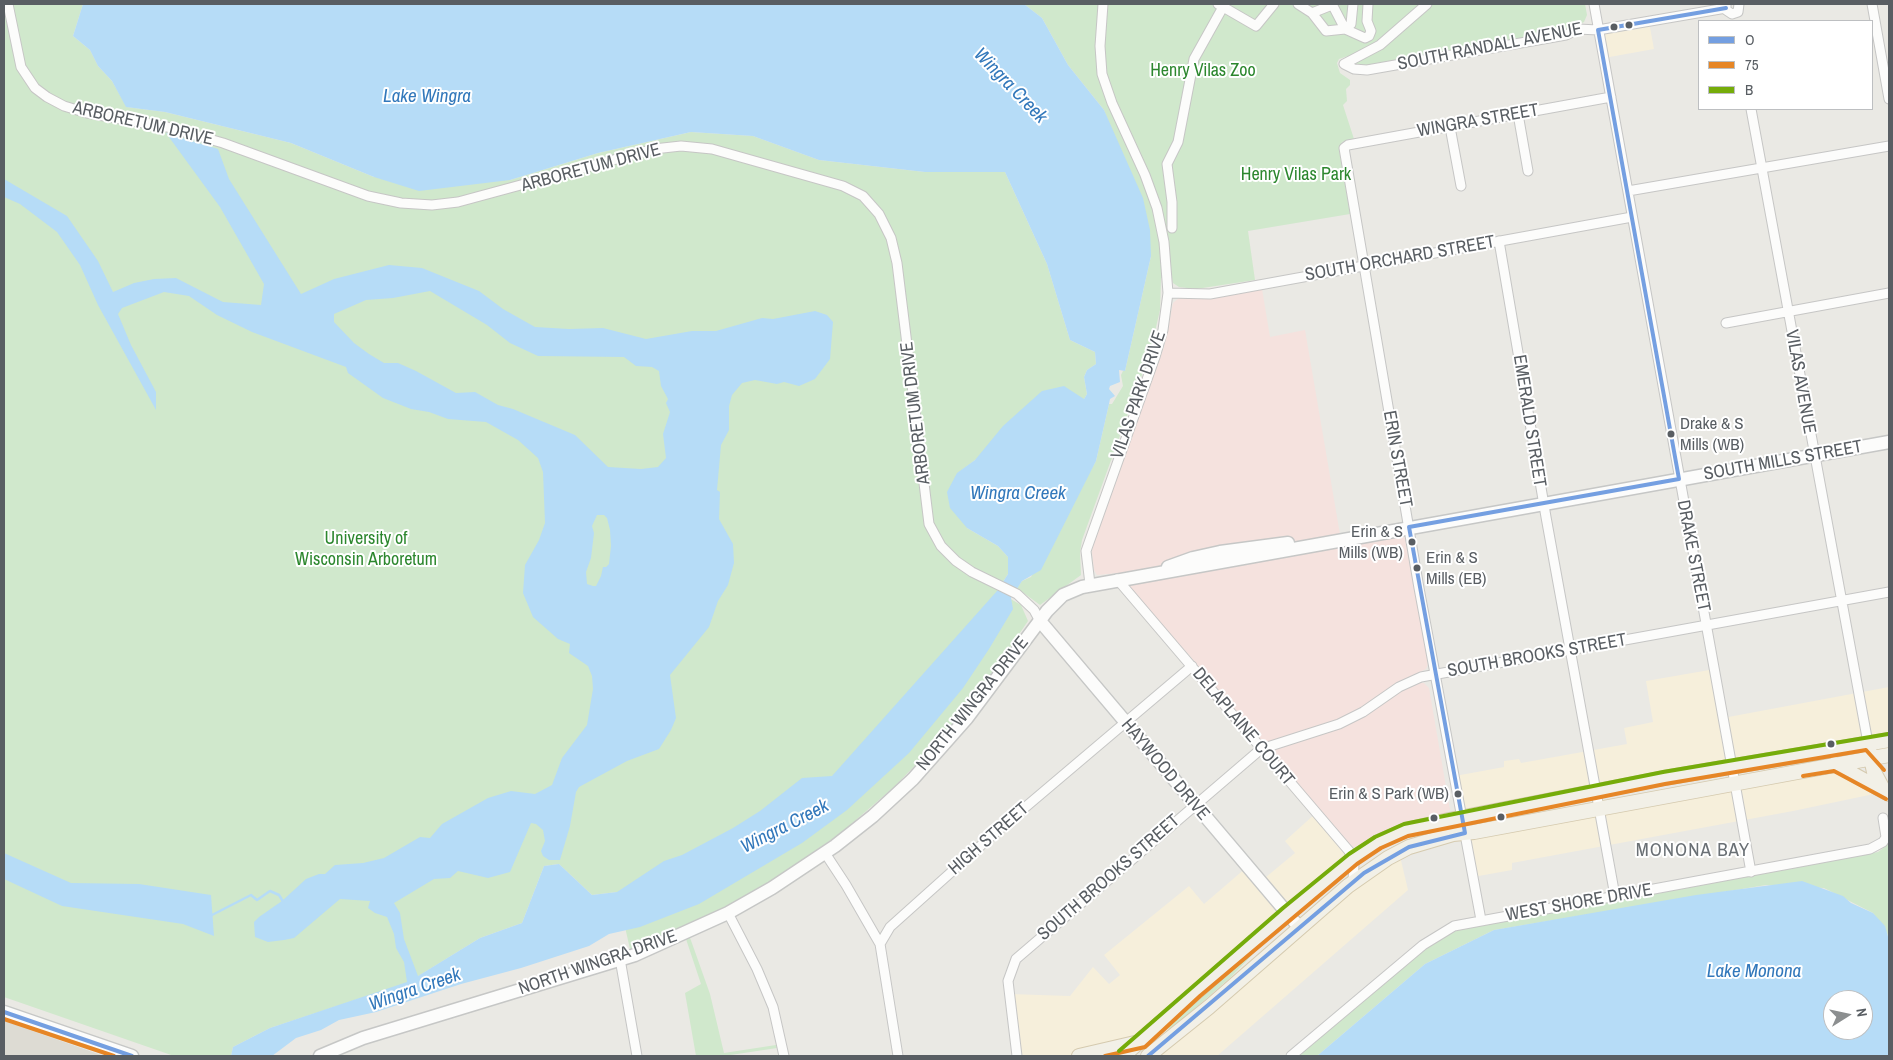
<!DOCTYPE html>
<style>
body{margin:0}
#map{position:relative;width:1893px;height:1060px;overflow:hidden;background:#eae9e4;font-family:"Archivo Narrow",sans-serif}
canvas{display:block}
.frame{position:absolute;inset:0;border:5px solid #595e63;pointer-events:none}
.legend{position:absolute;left:1698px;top:20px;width:175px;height:90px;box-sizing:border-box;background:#fff;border:1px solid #bdbfc1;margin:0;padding:6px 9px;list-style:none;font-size:15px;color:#595e63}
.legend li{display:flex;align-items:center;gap:10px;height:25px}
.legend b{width:25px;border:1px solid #bdbfc1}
.north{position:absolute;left:1823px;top:990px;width:50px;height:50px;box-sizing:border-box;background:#fff;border:1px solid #bdbfc1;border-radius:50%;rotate:80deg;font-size:14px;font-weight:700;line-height:20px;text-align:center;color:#595e63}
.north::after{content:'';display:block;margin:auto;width:18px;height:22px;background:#8c8f90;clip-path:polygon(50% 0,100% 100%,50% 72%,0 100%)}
</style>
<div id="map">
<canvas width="1893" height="1060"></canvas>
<div class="frame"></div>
<ul class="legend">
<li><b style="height:6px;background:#749fe1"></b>O</li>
<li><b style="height:6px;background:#e68626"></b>75</li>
<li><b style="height:6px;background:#75ac0a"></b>B</li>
</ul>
<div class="north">N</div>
</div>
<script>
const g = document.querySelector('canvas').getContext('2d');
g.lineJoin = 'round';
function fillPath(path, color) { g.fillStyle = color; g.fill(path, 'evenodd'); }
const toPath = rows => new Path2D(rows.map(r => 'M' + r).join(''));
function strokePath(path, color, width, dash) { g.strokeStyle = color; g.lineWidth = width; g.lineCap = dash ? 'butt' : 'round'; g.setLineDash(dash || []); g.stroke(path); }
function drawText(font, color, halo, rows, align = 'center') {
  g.font = font + ' "Archivo Narrow",sans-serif'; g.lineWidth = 4; g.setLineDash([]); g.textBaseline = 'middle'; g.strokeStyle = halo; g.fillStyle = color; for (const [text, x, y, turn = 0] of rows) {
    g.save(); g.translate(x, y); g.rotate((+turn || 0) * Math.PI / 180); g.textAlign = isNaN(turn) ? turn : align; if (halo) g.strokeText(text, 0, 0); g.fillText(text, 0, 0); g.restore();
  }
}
const commercial = toPath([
 [1649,22,1654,49,1604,58,1598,30],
 [1715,669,1723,718,1889,687,1889,740,1462,817,1455,776,1504,767,1504,761,1519,759,1521,763,1627,744,1624,728,1653,722,1646,681],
 [1835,764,1874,794,1793,811,1512,863,1512,870,1473,877,1465,833],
 [1316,813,1353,859,1141,1042,1077,1056,1017,1056,1009,994,1070,996,1093,967,1109,984,1120,975,1104,955,1189,886,1204,904,1247,867,1260,882,1295,853,1285,841],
 [1399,852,1408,890,1217,1056,1148,1056]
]);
const education = toPath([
 [4,1021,104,1056,4,1056]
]);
const medical = toPath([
 [1262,289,1270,337,1305,330,1342,546,1402,536,1405,538,1423,630,1428,664,1426,669,1416,674,1419,683,1424,683,1429,688,1450,810,1444,814,1420,819,1393,829,1359,847,1353,847,1345,840,1276,758,1268,742,1261,742,1190,656,1134,595,1118,573,1097,575,1094,570,1092,552,1093,543,1164,347,1173,303,1179,298,1201,299]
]);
const green = toPath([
 [4,4,83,4,73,36,90,50,98,66,112,81,127,107,165,112,291,143,374,177,510,180,598,153,691,132,753,136,819,160,925,172,1005,172,1047,264,1070,340,1095,352,1096,364,1087,370,1084,377,1087,394,1084,399,975,460,957,474,967,528,998,546,1008,557,1008,574,997,591,1021,605,1028,621,985,684,937,743,894,787,842,832,780,876,719,911,630,949,617,892,592,895,559,864,544,866,522,923,480,938,407,983,270,1028,233,1047,231,1056,174,1056,4,997],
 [1024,4,1585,4,1587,15,1584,22,1565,31,1366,66,1355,65,1348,56,1339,59,1337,63,1340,73,1350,80,1350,85,1346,89,1347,101,1343,105,1354,139,1342,142,1339,149,1350,214,1248,231,1255,280,1196,289,1179,287,1173,283,1172,278,1161,278,1160,310,1150,353,1082,540,1080,552,1081,575,1040,605,1017,588,1022,581,1031,577,1096,461,1109,404,1112,404,1123,386,1121,375,1123,371,1125,371,1151,256,1104,110,1068,65,1042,18],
 [1889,840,1889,940,1887,933,1873,913,1824,888,1766,885,1494,930,1425,964,1317,1056,1291,1056,1443,931,1878,852,1886,846],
 [688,932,710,994,724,1053,776,1045,777,1048,724,1056,696,1056,685,993,701,984,684,933],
 [1251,953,1252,955,1231,977,1170,1030,1168,1028,1190,1005]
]);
const water = toPath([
 [83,4,1024,4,1042,18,1068,65,1104,110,1143,198,1150,230,1151,256,1125,371,1119,370,1120,382,1110,386,1109,389,1115,396,1110,399,1109,404,1096,461,1041,570,1022,581,1011,598,1013,609,989,649,963,688,909,753,847,810,802,843,699,904,640,927,609,934,589,946,521,968,461,984,376,1012,339,1020,321,1030,296,1038,272,1056,231,1056,233,1047,270,1028,407,982,404,962,396,948,394,934,387,917,375,913,368,908,370,901,340,899,294,938,284,940,268,942,255,937,254,922,259,917,282,901,306,879,319,874,325,874,335,865,363,863,384,858,420,837,430,838,442,824,488,798,511,791,535,794,552,785,562,758,587,725,593,689,592,676,588,666,569,653,570,644,558,639,533,617,523,593,525,565,539,540,545,523,543,472,538,458,518,440,486,422,448,419,429,412,411,409,383,398,348,373,346,367,252,332,217,315,189,296,164,292,122,308,118,314,131,345,156,392,156,410,98,305,80,265,57,232,20,204,4,197,4,179,67,216,98,261,113,292,134,283,154,279,176,278,223,302,261,305,264,284,220,207,166,133,218,149,229,179,301,294,334,279,389,265,422,268,479,291,503,309,535,327,569,329,603,328,646,339,692,331,716,331,762,318,773,319,815,311,827,315,833,322,830,359,815,379,799,386,784,382,777,384,755,380,742,383,732,395,729,406,729,430,721,445,717,490,720,492,719,519,733,544,734,563,728,585,718,601,709,627,670,675,676,718,671,730,659,749,627,761,579,787,576,792,570,826,560,860,549,860,543,856,541,851,545,841,543,830,536,824,531,823,510,872,488,878,458,871,450,878,434,879,394,903,400,913,404,939,418,976,480,938,522,923,544,866,559,864,592,895,617,892,664,861,682,855,733,828,760,811,802,778,832,776,997,591,1008,574,1008,557,998,546,967,528,950,508,947,492,957,473,975,460,1003,426,1042,391,1064,386,1084,399,1087,394,1084,377,1087,370,1096,364,1095,352,1070,340,1047,264,1005,172,925,172,819,160,753,136,691,132,598,153,510,180,419,191,374,177,291,143,165,112,126,107,112,81,98,66,90,50,73,36],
 [430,291,487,325,510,343,538,356,624,357,636,366,652,367,659,371,661,386,668,399,666,403,670,412,663,434,666,458,658,467,641,469,608,467,575,435,513,409,498,405,475,392,456,393,416,371,398,363,384,363,369,354,354,343,334,322,334,314,366,300,393,298],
 [597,515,604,515,607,518,610,530,611,546,609,564,606,567,603,567,601,576,596,586,593,586,587,584,586,572,591,558,594,533,592,526],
 [4,853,71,883,139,884,211,895,214,936,183,924,62,906,4,879],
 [1802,881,1843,896,1851,903,1873,913,1885,926,1889,940,1889,1056,1317,1056,1425,964,1494,930,1696,895],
 [1833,1000,1863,1000,1863,1030,1833,1030]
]);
const stream = toPath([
 [212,915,251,895,257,900,270,891,279,895,284,903]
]);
const street = toPath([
 [8,4,21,67,35,88,47,97,64,106,87,113,167,127,223,143,368,196,401,203,432,205,458,202,624,157,654,149,681,146,712,149,843,186,863,196,879,214,891,238,897,263,929,524,941,546,956,561,972,572,1017,594,1034,610,1040,621],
 [1218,4,1256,26,1274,4],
 [1298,4,1312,13,1326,31,1345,29,1365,38,1369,36,1371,31,1367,21,1368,4],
 [1332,4,1345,29,1351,24,1353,4],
 [1427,4,1380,45,1344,64,1354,69,1367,70,1566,35,1578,29,1598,30,1726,8],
 [1594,4,1751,872],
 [1726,4,1726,10,1732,14,1738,12,1739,4],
 [1872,4,1889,99],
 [1312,13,1332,5],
 [1751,109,1868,743],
 [1518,114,1528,171],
 [1450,127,1461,186],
 [1628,191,1889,146],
 [1172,228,1172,202,1167,164,1178,142,1194,59,1223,7],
 [1499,241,1546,517,1615,896],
 [1168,293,1210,294,1632,217],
 [1726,323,1889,293],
 [1117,579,1349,851,1354,865,1353,881],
 [1090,584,1086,551,1155,357,1163,330,1168,293,1164,242,1157,208,1145,175,1112,103,1102,74,1100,46,1103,4],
 [825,853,846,885,880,944],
 [728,913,757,969,773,1007,784,1056],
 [1481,920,1419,588,1344,148,1348,145,1611,97],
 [620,959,637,1056],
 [898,1056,880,944,890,927,996,832,1192,666],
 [1017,1056,1008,981,1016,959,1261,749,1339,724,1363,712,1399,687,1421,677,1889,592],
 [1291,1056,1423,945,1454,926,1870,849,1883,842,1886,837,1883,818]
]);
const secondary = toPath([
 [1168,567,1193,558,1220,552,1288,543],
 [1040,621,1299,927],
 [4,1012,132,1056],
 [320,1056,363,1038,635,955,728,913,772,888,835,846,873,816,913,779,967,718,1047,611,1063,595,1082,587,1889,442]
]);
const primary = toPath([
 [1869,749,1874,772,1884,791],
 [1835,764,1889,794],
 [1079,1056,1135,1043],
 [1123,1056,1287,913,1353,859,1378,842,1406,830,1449,820,1664,778,1889,740],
 [1148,1056,1209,1007,1348,886,1388,858,1409,847,1453,834,1474,832,1889,755]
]);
const bus1 = toPath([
 [4,1012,132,1056],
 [1148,1056,1364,873,1409,847,1465,833,1409,527,1679,479,1598,30,1726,8]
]);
const bus2 = toPath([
 [1803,776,1834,771,1886,799],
 [4,1019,114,1056],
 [1105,1056,1145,1047,1200,996,1357,864,1381,848,1408,836,1665,784,1866,750,1884,770]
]);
const bus3 = toPath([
 [1119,1051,1283,908,1349,854,1375,837,1404,824,1663,772,1888,734]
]);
const markers = [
 [1629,25,4.5,"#595e63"],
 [1614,27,4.5,"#595e63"],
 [1671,434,4.5,"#595e63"],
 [1412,542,4.5,"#595e63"],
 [1417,568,4.5,"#595e63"],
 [1831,744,4.5,"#595e63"],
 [1458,794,4.5,"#595e63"],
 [1501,817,4.5,"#595e63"],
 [1434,818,4.5,"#595e63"]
];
const busNames = [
 ["Drake & S",1680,424],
 ["Mills (WB)",1680,445],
 ["Erin & S",1403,532,"right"],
 ["Mills (WB)",1403,553,"right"],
 ["Erin & S",1426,558],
 ["Mills (EB)",1426,579],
 ["Erin & S Park (WB)",1449,794,"right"]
];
const streetNames = [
 ["SOUTH RANDALL AVENUE",1490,47,-11],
 ["WINGRA STREET",1478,121,-10],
 ["ARBORETUM DRIVE",143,124,13],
 ["ARBORETUM DRIVE",591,168,-15],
 ["SOUTH ORCHARD STREET",1400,259,-10],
 ["VILAS AVENUE",1800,382,80],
 ["VILAS PARK DRIVE",1139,395,-71],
 ["ARBORETUM DRIVE",916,413,-97],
 ["EMERALD STREET",1529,421,81],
 ["ERIN STREET",1397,459,80],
 ["SOUTH MILLS STREET",1783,461,-10],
 ["DRAKE STREET",1693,556,79],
 ["SOUTH BROOKS STREET",1537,656,-10],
 ["NORTH WINGRA DRIVE",973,704,-51],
 ["DELAPLAINE COURT",1243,727,50],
 ["HAYWOOD DRIVE",1165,770,50],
 ["HIGH STREET",989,839,-41],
 ["SOUTH BROOKS STREET",1109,878,-41],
 ["WEST SHORE DRIVE",1579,903,-10],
 ["NORTH WINGRA DRIVE",598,963,-19]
];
const parkNames = [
 ["Henry Vilas Zoo",1203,71],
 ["Henry Vilas Park",1296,175],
 ["University of",366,539],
 ["Wisconsin Arboretum",366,560]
];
const waterNames = [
 ["Wingra Creek",1010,86,46],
 ["Lake Wingra",427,97],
 ["Wingra Creek",1018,494],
 ["Wingra Creek",785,827,-27],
 ["Lake Monona",1754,972],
 ["Wingra Creek",415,990,-19]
];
const neighbourhoodNames = [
 ["MONONA BAY",1693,851]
];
fillPath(commercial, '#f6efdb');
fillPath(education, '#dddbd3');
fillPath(medical, '#f5e2de');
fillPath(green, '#d0e8cc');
fillPath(water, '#b6dcf7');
strokePath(stream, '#b6dcf7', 2.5);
strokePath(street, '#c6c6c5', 11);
strokePath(secondary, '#c6c7c6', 15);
strokePath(primary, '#d5caaf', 16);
strokePath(street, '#fcfcfb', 9);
strokePath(secondary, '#fcfcfb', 12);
strokePath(primary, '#f2f0e7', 14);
strokePath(bus1, '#749fe1', 4);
strokePath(bus2, '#e68626', 4);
strokePath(bus3, '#75ac0a', 4);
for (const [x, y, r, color] of markers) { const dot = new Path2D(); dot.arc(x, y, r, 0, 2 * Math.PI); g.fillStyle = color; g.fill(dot); strokePath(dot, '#fff', 2); }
drawText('17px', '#595e63', '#fff', busNames, 'left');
drawText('18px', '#595e63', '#fff', streetNames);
drawText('18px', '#2c872e', '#fff', parkNames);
drawText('italic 19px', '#3278bb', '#fff', waterNames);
g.letterSpacing = '1px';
drawText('19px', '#6a7075', '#fff', neighbourhoodNames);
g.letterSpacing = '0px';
</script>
